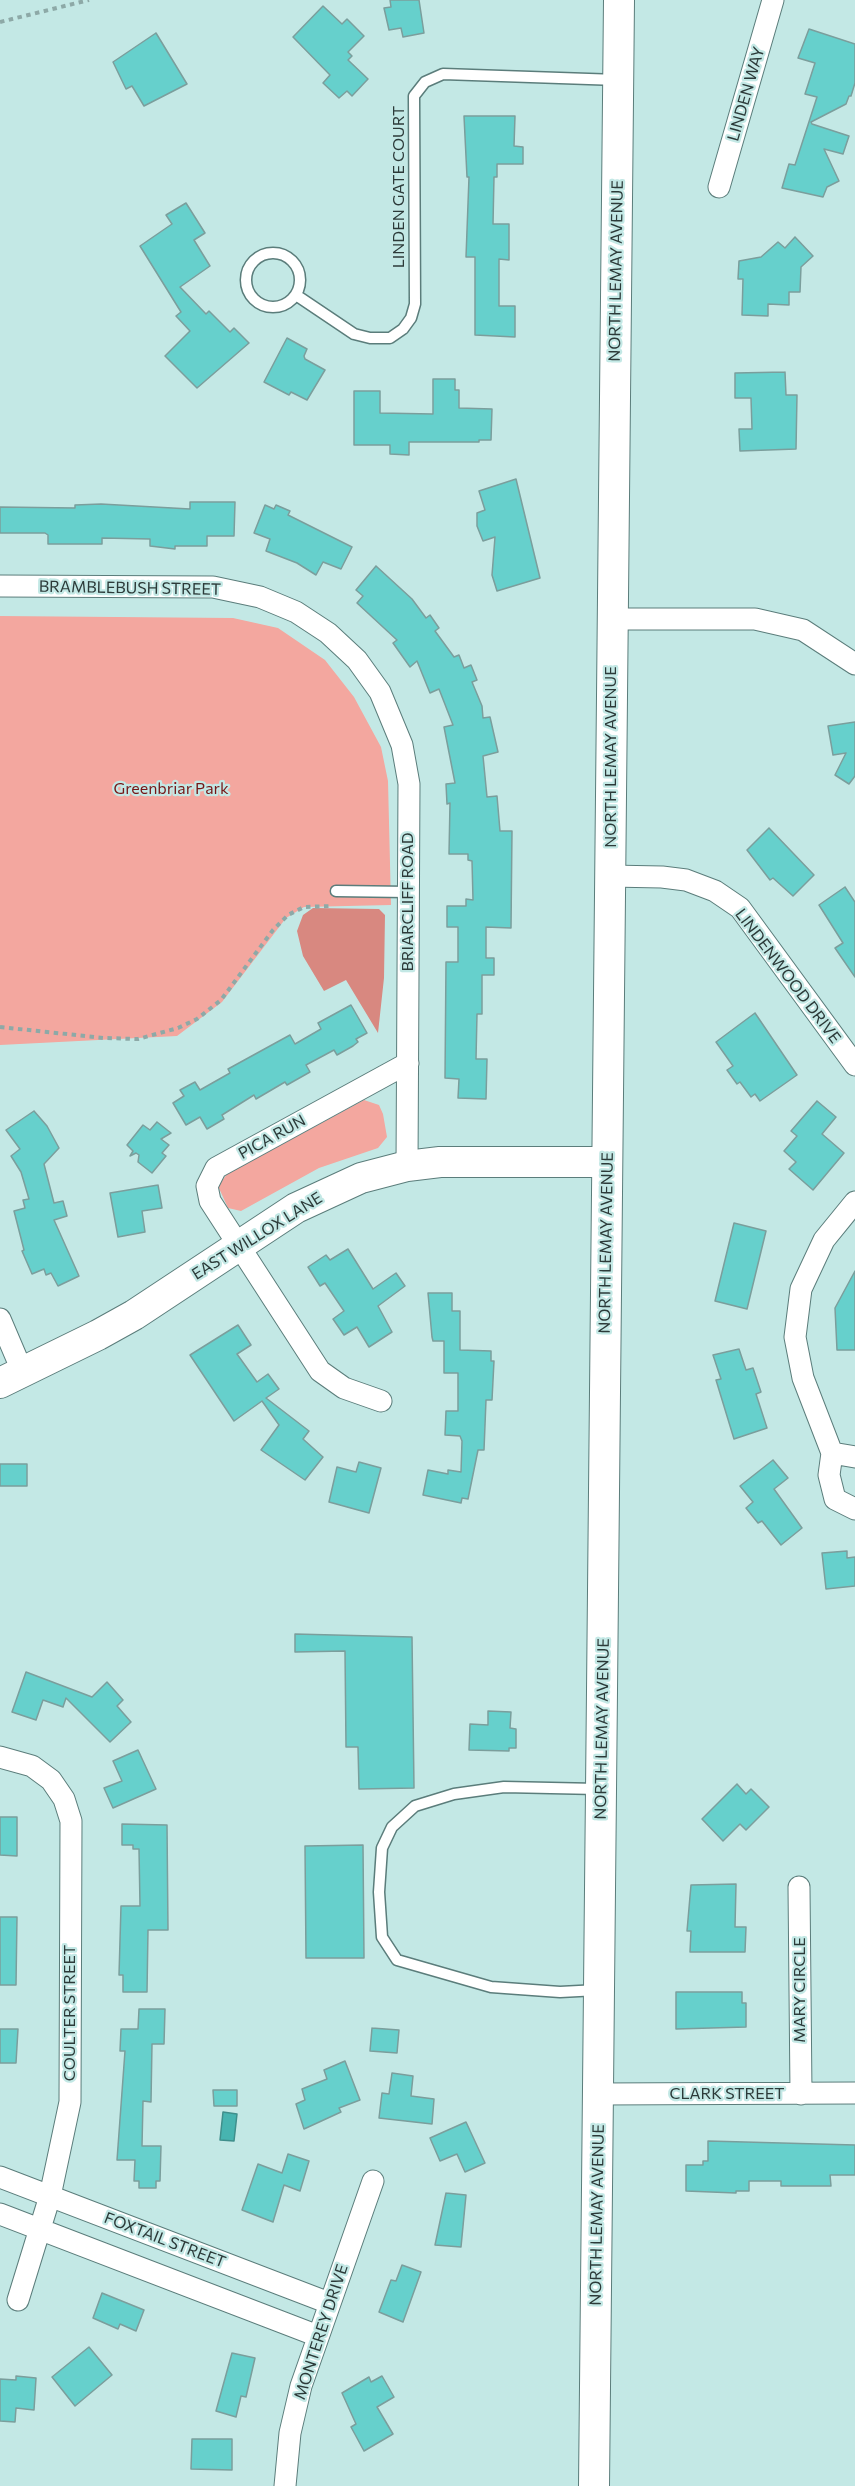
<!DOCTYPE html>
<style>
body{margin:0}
canvas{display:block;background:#c3e8e5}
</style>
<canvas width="855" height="2486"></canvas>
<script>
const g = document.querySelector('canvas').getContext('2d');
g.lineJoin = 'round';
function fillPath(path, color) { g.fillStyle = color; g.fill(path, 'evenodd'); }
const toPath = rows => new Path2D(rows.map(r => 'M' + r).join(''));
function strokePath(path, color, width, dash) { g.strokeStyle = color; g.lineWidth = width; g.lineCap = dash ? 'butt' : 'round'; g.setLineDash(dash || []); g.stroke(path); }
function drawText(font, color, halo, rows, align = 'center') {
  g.font = font + ' Commissioner,sans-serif'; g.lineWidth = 4.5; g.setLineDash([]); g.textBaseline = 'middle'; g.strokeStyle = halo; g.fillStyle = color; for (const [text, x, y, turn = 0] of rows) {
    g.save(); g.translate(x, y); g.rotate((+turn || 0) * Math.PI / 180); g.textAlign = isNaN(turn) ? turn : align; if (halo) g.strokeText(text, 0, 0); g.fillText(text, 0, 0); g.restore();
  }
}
const green = toPath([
 [0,616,233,618,278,628,325,660,354,697,381,747,388,781,391,905,304,907,286,918,222,1002,177,1036,0,1045],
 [364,1100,379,1105,383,1114,387,1137,378,1148,319,1168,241,1211,228,1208,218,1186,227,1174]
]);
const forest = toPath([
 [313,908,379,909,385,915,384,978,378,1033,346,980,324,991,303,956,297,931,303,915]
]);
const water = toPath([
 [223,2112,237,2114,234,2141,220,2140,223,2112]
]);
const building = toPath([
 [390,0,419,0,424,33,403,37,401,28,389,30,384,8,391,7,390,0],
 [323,6,342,24,347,19,364,36,348,52,352,56,348,60,368,79,352,96,347,91,339,98,323,83,330,75,293,37,323,6],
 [809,29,855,44,855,83,851,96,849,96,846,104,811,122,812,124,849,136,843,154,824,149,839,181,827,187,823,197,782,188,789,164,795,165,817,97,805,94,815,63,798,58,809,29],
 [156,33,187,84,144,106,132,86,126,89,113,62,156,33],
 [464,116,515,116,514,146,523,147,523,164,497,164,497,177,494,177,493,224,509,224,509,260,499,259,499,306,515,306,515,337,475,335,475,257,466,257,469,177,467,177,464,116],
 [186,203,205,233,194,240,210,266,180,287,206,314,209,311,230,332,234,328,249,343,197,388,165,356,190,331,176,316,181,312,140,246,172,224,166,215,186,203],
 [795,237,813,256,801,267,800,292,789,292,789,305,768,304,768,316,742,315,743,279,738,279,739,261,761,257,778,242,785,248,795,237],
 [287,338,307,349,304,356,305,359,325,370,307,400,291,392,289,395,264,382,287,338],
 [785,372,786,395,797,395,796,449,740,451,739,429,752,429,751,398,735,398,735,373,785,372],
 [433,379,455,379,455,390,459,390,459,408,492,409,491,440,479,440,479,442,409,442,409,455,390,454,390,445,354,445,354,391,380,391,380,413,433,414,433,379],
 [516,479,540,578,497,591,492,575,495,537,483,541,477,526,477,513,485,510,479,491,516,479],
 [190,502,235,502,234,536,207,536,207,546,175,546,175,549,150,546,150,539,102,538,102,544,48,544,48,535,45,533,0,533,0,507,75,508,75,505,101,504,190,509,190,502],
 [265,505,274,509,276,505,290,511,288,515,352,547,341,569,323,562,316,575,297,563,266,551,270,539,254,533,265,505],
 [376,566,412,599,426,618,430,615,439,628,435,631,454,657,459,655,464,668,471,665,477,680,472,682,482,706,483,718,490,717,498,752,483,756,487,797,497,796,500,831,512,831,511,928,486,927,486,958,494,958,494,975,482,975,482,1014,477,1014,476,1059,487,1059,486,1099,458,1098,459,1079,445,1078,446,962,458,962,458,927,447,927,447,906,466,906,466,899,473,900,472,861,468,860,468,854,449,854,450,803,447,804,446,784,455,783,444,727,453,725,439,689,430,693,417,661,410,667,393,643,397,640,357,603,363,596,356,590,376,566],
 [855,722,855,776,849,784,835,775,846,753,833,755,828,726,855,722],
 [769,828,814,875,793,896,773,878,770,880,747,850,769,828],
 [845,887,855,902,855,977,835,948,843,943,819,905,845,887],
 [351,1005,367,1033,356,1039,358,1042,353,1046,337,1055,334,1050,306,1065,310,1072,287,1085,285,1082,256,1099,254,1095,222,1115,224,1119,207,1129,200,1117,186,1125,173,1103,184,1096,180,1090,195,1082,200,1090,230,1073,228,1069,290,1035,295,1044,321,1029,318,1023,351,1005],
 [755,1013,797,1075,760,1101,755,1094,751,1097,740,1082,737,1084,727,1070,733,1066,716,1042,755,1013],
 [817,1101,836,1117,822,1134,844,1153,813,1190,789,1169,796,1162,784,1151,797,1136,791,1131,817,1101],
 [34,1111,47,1126,59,1148,44,1164,54,1203,63,1201,67,1216,54,1220,79,1276,58,1286,51,1273,46,1275,44,1269,32,1274,22,1251,24,1250,14,1211,25,1208,23,1200,29,1199,21,1172,11,1156,20,1149,6,1130,34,1111],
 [157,1122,171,1133,161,1139,169,1145,162,1153,166,1156,152,1173,138,1162,139,1155,136,1153,130,1156,133,1151,127,1145,143,1125,150,1130,157,1122],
 [158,1185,162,1208,142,1211,145,1232,118,1237,110,1193,158,1185],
 [734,1223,766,1231,747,1309,715,1301,734,1223],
 [348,1249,373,1289,396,1273,405,1286,378,1306,392,1332,369,1347,357,1327,344,1335,333,1319,344,1311,325,1283,320,1286,308,1267,326,1255,330,1260,348,1249],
 [855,1271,855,1350,837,1350,835,1308,855,1271],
 [428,1293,452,1293,452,1311,460,1311,460,1350,491,1351,491,1361,494,1361,492,1400,486,1400,484,1450,478,1450,468,1499,462,1498,461,1503,423,1495,428,1470,448,1474,448,1470,461,1472,462,1441,460,1436,445,1435,446,1411,458,1411,458,1373,444,1373,444,1341,433,1341,432,1337,428,1293],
 [238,1325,251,1345,237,1354,257,1382,268,1374,279,1389,266,1398,309,1431,303,1439,323,1457,305,1480,261,1450,279,1425,262,1401,234,1421,190,1355,238,1325],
 [739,1349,746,1370,753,1368,761,1392,756,1394,767,1428,734,1439,716,1380,721,1379,713,1355,739,1349],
 [773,1460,788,1478,774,1489,802,1528,781,1545,762,1521,758,1523,746,1508,753,1502,740,1486,773,1460],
 [359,1462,381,1468,369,1513,329,1502,337,1467,356,1472,359,1462],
 [0,1464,27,1464,27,1486,0,1486,0,1464],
 [847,1551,847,1558,855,1557,855,1586,826,1589,822,1553,847,1551],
 [295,1634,412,1637,414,1788,359,1789,358,1747,346,1747,345,1651,295,1652,295,1634],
 [26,1672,92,1697,107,1682,123,1700,117,1706,131,1722,110,1742,66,1698,63,1707,43,1700,36,1720,12,1712,26,1672],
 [488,1711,511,1712,510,1728,516,1729,516,1748,509,1748,509,1751,469,1750,470,1724,488,1725,488,1711],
 [138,1750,156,1789,113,1808,104,1788,122,1781,113,1761,138,1750],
 [737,1784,746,1794,751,1789,769,1807,746,1830,740,1824,723,1841,702,1819,737,1784],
 [0,1817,17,1817,17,1856,0,1855,0,1817],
 [122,1824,167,1825,168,1930,148,1930,147,1992,123,1992,123,1975,119,1975,121,1906,140,1906,139,1849,133,1849,133,1845,122,1845,122,1824],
 [363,1845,364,1958,306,1958,305,1846,363,1845],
 [736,1884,735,1927,746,1927,745,1952,690,1952,691,1931,687,1931,691,1885,736,1884],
 [0,1917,17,1917,16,1985,0,1985,0,1917],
 [676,1992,742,1992,742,2003,746,2003,746,2027,676,2029,676,1992],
 [139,2009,165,2009,164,2044,152,2044,151,2102,143,2101,142,2146,161,2146,160,2181,156,2181,156,2188,139,2188,139,2181,134,2181,135,2160,117,2160,125,2051,120,2051,121,2029,138,2029,139,2009],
 [372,2028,399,2030,397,2053,370,2051,372,2028],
 [0,2029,18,2029,16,2063,0,2063,0,2029],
 [345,2061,360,2100,339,2108,341,2112,304,2129,296,2104,305,2100,302,2089,327,2079,324,2070,345,2061],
 [392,2073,413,2076,411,2096,434,2099,432,2124,379,2118,382,2093,389,2094,392,2073],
 [213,2090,237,2090,237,2106,214,2106,213,2090],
 [466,2122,485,2163,465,2172,457,2154,440,2161,430,2138,466,2122],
 [708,2141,855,2145,855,2175,830,2175,831,2186,781,2186,781,2181,749,2181,749,2191,736,2191,736,2193,686,2191,686,2165,703,2165,703,2161,708,2161,708,2141],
 [288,2154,309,2161,300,2191,284,2185,273,2222,242,2210,258,2164,282,2173,288,2154],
 [446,2193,466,2195,461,2247,435,2245,446,2193],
 [402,2265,421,2272,403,2322,379,2312,391,2280,396,2281,402,2265],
 [102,2293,144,2310,136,2331,120,2324,118,2329,93,2318,102,2293],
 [89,2347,112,2375,75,2406,52,2377,89,2347],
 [232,2353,255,2358,246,2397,241,2396,236,2417,216,2411,232,2353],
 [16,2376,36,2378,34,2410,16,2408,15,2422,0,2421,0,2379,16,2380,16,2376],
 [382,2376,394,2397,377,2407,393,2434,364,2451,351,2427,356,2424,342,2393,369,2377,371,2382,382,2376],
 [192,2439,232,2439,232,2470,191,2469,192,2439]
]);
const path = toPath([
 [0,22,89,0],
 [0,1027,104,1038,138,1039,178,1028,197,1019,221,1000,273,930,288,915,304,907,332,906]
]);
const lane = toPath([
 '246 280a27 27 0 1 1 54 0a27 27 0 1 1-54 0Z',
 [296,295,354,334,370,338,390,338,403,329,411,318,415,304,414,96,425,82,443,74,618,80],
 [336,891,408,892],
 [598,1990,560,1992,491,1987,397,1960,382,1937,379,1892,382,1848,392,1827,415,1806,454,1794,504,1787,598,1789]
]);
const street = toPath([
 [719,187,773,0],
 [0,586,213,587,260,597,296,612,328,633,357,660,380,692,402,745,409,784,407,1166],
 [612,619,755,619,803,630,855,664],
 [610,876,662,877,686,880,715,891,740,908,855,1065],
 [855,1202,824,1240,801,1289,795,1337,803,1378,832,1453,829,1475,835,1499,855,1509],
 [0,1319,23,1373],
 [381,1401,344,1388,320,1371,210,1201,207,1186,216,1168,408,1063],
 [832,1453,855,1457],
 [0,1757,32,1766,51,1780,64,1799,71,1821,70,2102,50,2196,18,2300],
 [799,1887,801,2094],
 [598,2094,855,2093],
 [0,2177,329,2303],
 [0,2214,318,2336],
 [285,2486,290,2433,301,2386,373,2181]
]);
const secondary = toPath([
 [0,1383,98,1335,134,1315,296,1208,361,1178,407,1166,440,1162,607,1162],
 [594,2486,619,0]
]);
const streetNames = [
 ["LINDEN WAY",746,94,-74],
 ["LINDEN GATE COURT",399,187,-90],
 ["NORTH LEMAY AVENUE",616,271,-89],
 ["BRAMBLEBUSH STREET",130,588,1],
 ["NORTH LEMAY AVENUE",611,757,-90],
 ["BRIARCLIFF ROAD",408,902,-90],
 ["LINDENWOOD DRIVE",788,976,53],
 ["PICA RUN",272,1137,-29],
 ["EAST WILLOX LANE",257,1236,-32],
 ["NORTH LEMAY AVENUE",606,1243,-89],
 ["NORTH LEMAY AVENUE",602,1729,-89],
 ["MARY CIRCLE",800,1990,-90],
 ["COULTER STREET",70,2013,-90],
 ["CLARK STREET",727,2094],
 ["NORTH LEMAY AVENUE",597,2215,-89],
 ["FOXTAIL STREET",165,2240,21],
 ["MONTEREY DRIVE",321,2332,-72]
];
const parkNames = [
 ["Greenbriar Park",171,789]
];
fillPath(green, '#f3a79f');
fillPath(forest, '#d88880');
fillPath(water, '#47b4b0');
strokePath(water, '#3f8f8c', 1.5);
fillPath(building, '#66d0cc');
strokePath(building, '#7b9e9c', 1.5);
strokePath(lane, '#5b7d7b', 13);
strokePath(street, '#5b7d7b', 23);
strokePath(secondary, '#5b7d7b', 32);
strokePath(path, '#8da9a7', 4, [4.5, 4.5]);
strokePath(lane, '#fff', 10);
strokePath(street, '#fff', 21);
strokePath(secondary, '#fff', 30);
drawText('16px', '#2c3a39', '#c3e8e5', streetNames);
drawText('16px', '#741616', '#c3e8e5', parkNames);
</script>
